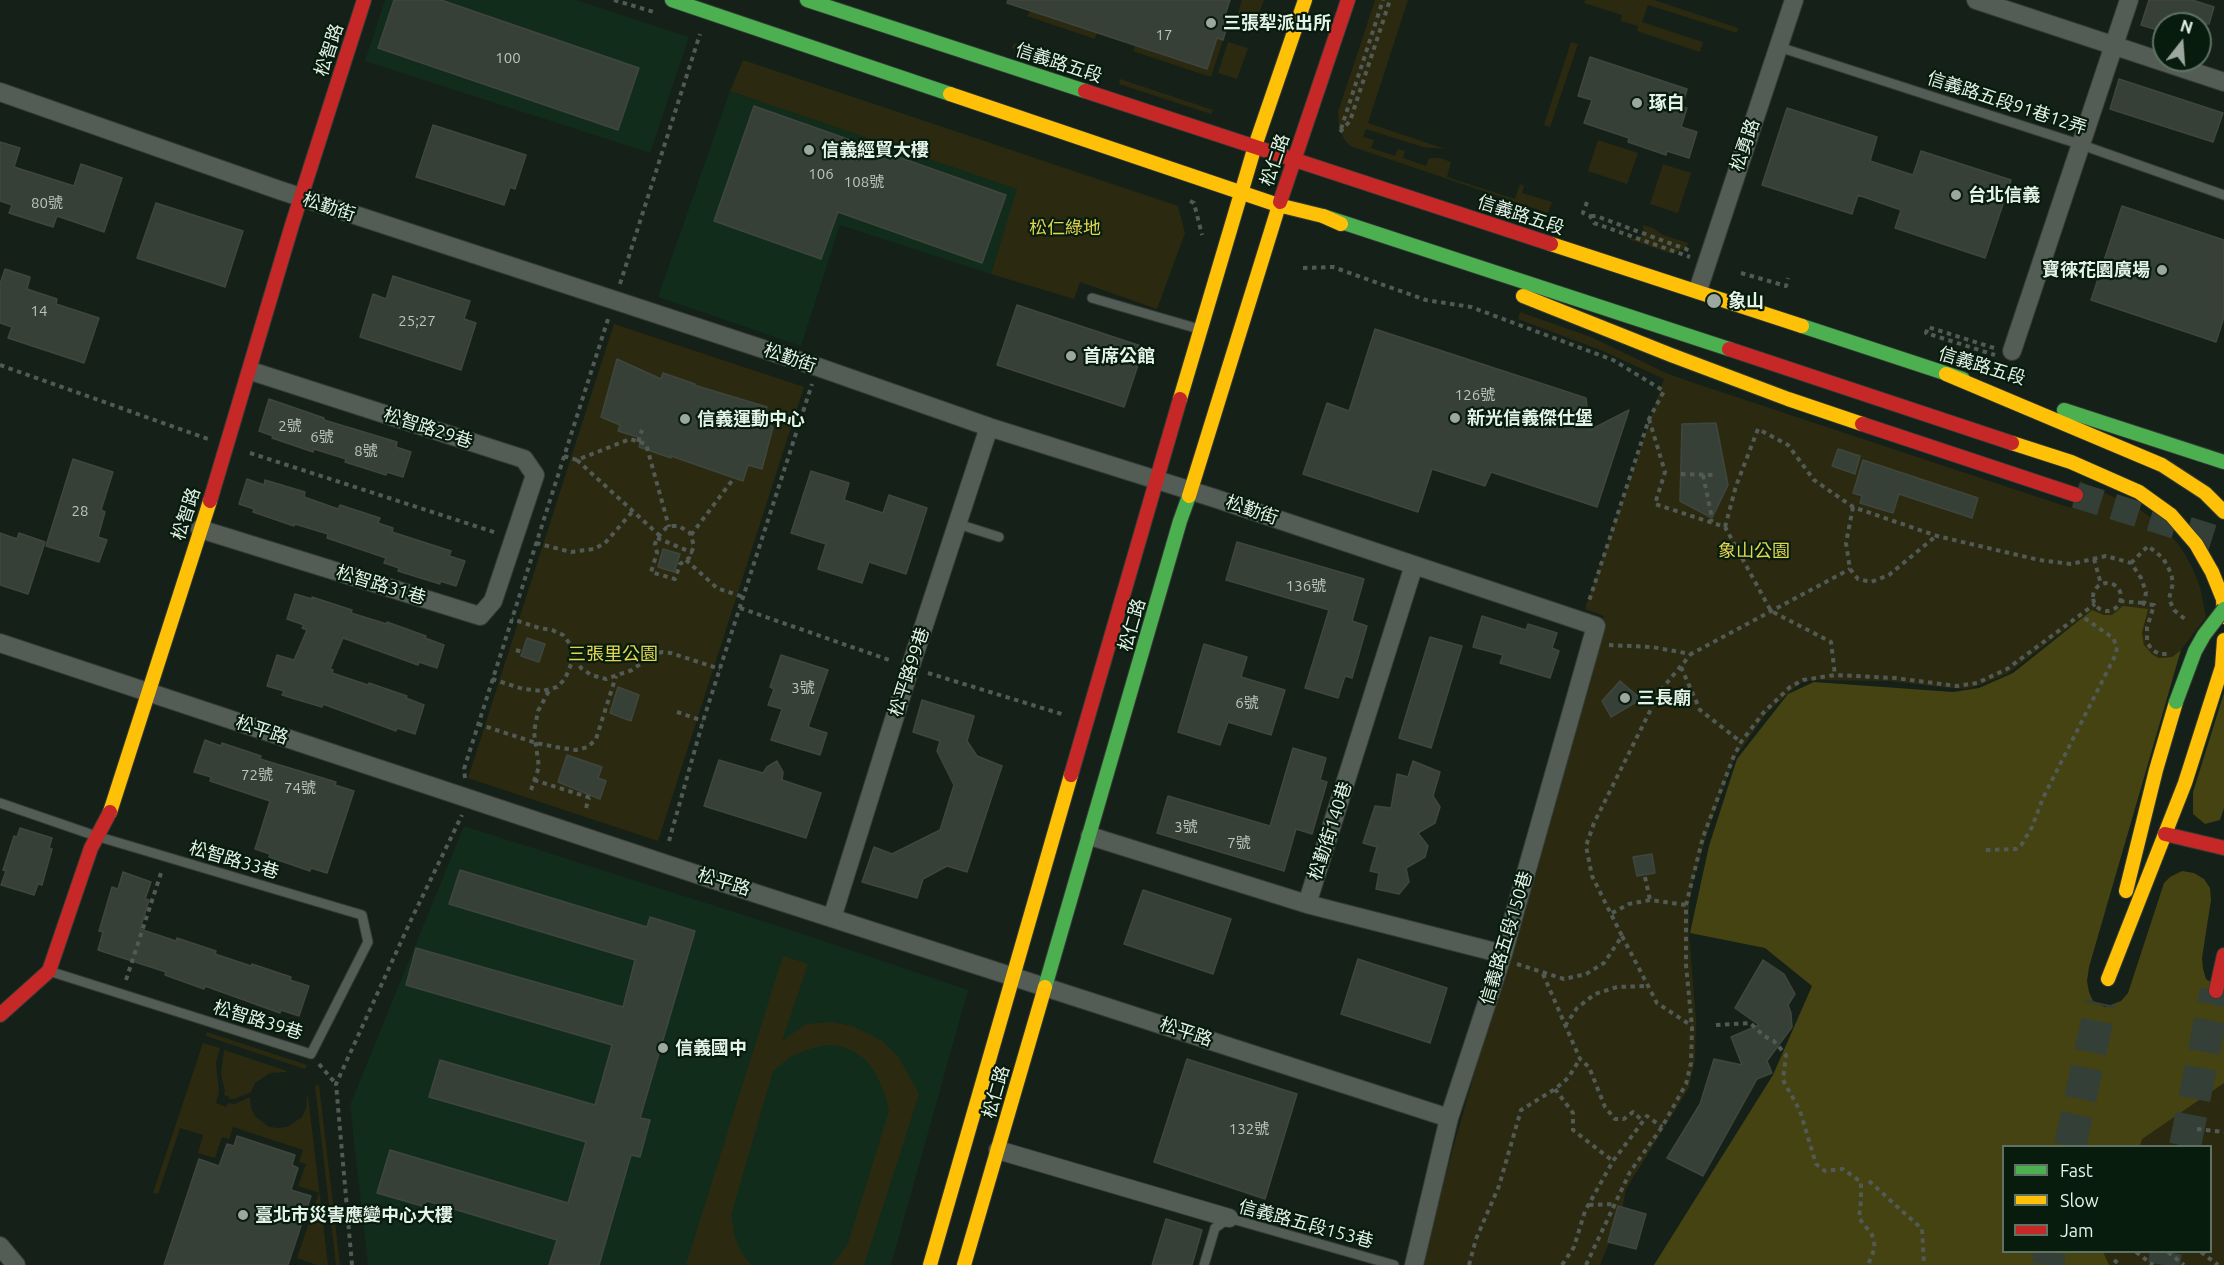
<!DOCTYPE html>
<meta charset="utf-8">
<style>
body{margin:0}
#map{position:relative;width:2224px;height:1265px;overflow:hidden;background:#152018;font-family:Ubuntu,sans-serif}
canvas{display:block}
.legend{position:absolute;left:2002px;top:1145px;width:210px;height:108px;box-sizing:border-box;background:#071c0d;border:2px solid #5f7264;margin:0;padding:8px 10px;list-style:none;font-size:18px;color:#e4f2e7}
.legend li{display:flex;align-items:center;gap:12px;height:30px}
.legend b{width:30px;border:2px solid #5f7264}
.north{position:absolute;left:2152px;top:12px;width:60px;height:60px;box-sizing:border-box;background:#071c0d;border:2px solid #5f7264;border-radius:50%;rotate:17deg;font-size:16px;font-weight:700;line-height:24px;text-align:center;color:#e4f2e7}
.north::after{content:'';display:block;margin:auto;width:21px;height:27px;background:#9ca89f;clip-path:polygon(50% 0,100% 100%,50% 72%,0 100%)}
</style>
<div id="map">
<canvas width="2224" height="1265"></canvas>
<ul class="legend">
<li><b style="height:8px;background:#4caf50"></b>Fast</li>
<li><b style="height:8px;background:#ffc107"></b>Slow</li>
<li><b style="height:8px;background:#c62828"></b>Jam</li>
</ul>
<div class="north">N</div>
</div>
<script>
const g = document.querySelector('canvas').getContext('2d');
g.lineJoin = 'round';
function fillPath(path, color) { g.fillStyle = color; g.fill(path, 'evenodd'); }
const toPath = rows => new Path2D(rows.map(r => 'M' + r).join(''));
function strokePath(path, color, width, dash) { g.strokeStyle = color; g.lineWidth = width; g.lineCap = dash ? 'butt' : 'round'; g.setLineDash(dash || []); g.stroke(path); }
function drawText(font, color, halo, rows, align = 'center') {
  g.font = font + ' Ubuntu,"Noto Sans TC",sans-serif'; g.lineWidth = 4.5; g.setLineDash([]); g.textBaseline = 'middle'; g.strokeStyle = halo; g.fillStyle = color; for (const [text, x, y, turn = 0] of rows) {
    g.save(); g.translate(x, y); g.rotate((+turn || 0) * Math.PI / 180); g.textAlign = isNaN(turn) ? turn : align; if (halo) g.strokeText(text, 0, 0); g.fillText(text, 0, 0); g.restore();
  }
}
const built = toPath([
 [385,0,576,0,689,37,650,153,365,61],
 [730,91,1018,189,991,274,840,225,801,346,658,297],
 [464,826,800,933,968,990,891,1265,368,1265,350,1105]
]);
const green = toPath([
 [1242,0,1264,0,1255,25,1236,19],
 [1375,0,1408,0,1368,123,1445,149,1423,147,1366,129,1363,137,1374,140,1371,148,1395,156,1398,149,1405,151,1403,158,1426,166,1429,158,1440,158,1451,162,1447,177,1515,199,1520,184,1524,186,1522,193,1552,202,1548,213,1359,149,1350,146,1344,139,1339,128,1338,112],
 [1585,0,1654,0,1738,28,1737,33,1648,5,1642,22,1703,42,1700,52,1637,31,1638,26,1621,21,1622,15,1584,3],
 [1030,11,1097,33,1095,39,1027,16],
 [1217,38,1223,40,1211,77,1133,51,1135,46,1206,69],
 [1228,42,1248,48,1237,79,1218,73],
 [1571,42,1578,44,1550,127,1544,125],
 [1014,43,1089,68,1088,73,1012,48],
 [743,60,1178,206,1185,233,1157,309,1080,282,1074,299,991,274,1017,189,730,91],
 [1120,79,1213,110,1211,114,1119,84],
 [1598,140,1638,153,1627,184,1588,171],
 [1663,164,1691,173,1678,213,1650,204],
 [1643,225,1653,228,1663,235,1688,243,1687,247,1672,254,1619,236,1632,239,1642,236,1644,233],
 [1520,312,1591,337,1666,373,1691,382,2071,508,2080,481,2139,509,2162,526,2179,545,2191,565,2200,587,2206,617,2181,650,2172,657,2160,658,2152,654,2144,645,2142,633,2145,621,2104,615,2092,610,2007,674,1980,685,1965,689,1949,688,1889,681,1814,680,1803,682,1793,689,1766,714,1734,759,1708,831,1694,878,1689,905,1689,933,1696,1021,1695,1060,1689,1088,1626,1189,1622,1211,1600,1265,1420,1265,1604,616,1585,609,1664,379,1603,351,1518,319],
 [614,324,804,387,658,841,468,778],
 [783,956,808,964,782,1041,806,1024,830,1022,853,1026,882,1041,899,1058,919,1094,864,1265,832,1265,848,1244,889,1111,886,1097,876,1074,866,1060,853,1051,840,1046,825,1045,806,1050,790,1057,773,1071,731,1215,735,1238,741,1252,751,1265,686,1265],
 [207,1032,307,1065,305,1069,206,1036],
 [2224,1042,2224,1265,2097,1265,2093,1252,2210,1252,2210,1146,2135,1146],
 [203,1043,220,1048,216,1063,219,1092,216,1103,226,1107,228,1103,234,1104,250,1097,251,1108,255,1116,269,1127,278,1128,287,1127,302,1117,306,1109,307,1096,308,1096,328,1265,317,1265,297,1258,319,1193,298,1186,306,1164,299,1162,303,1150,233,1127,229,1139,222,1137,215,1158,198,1153,203,1135,180,1128,158,1194,153,1193],
 [224,1050,287,1071,286,1072,270,1073,255,1083,251,1092,234,1099,229,1099,229,1097,224,1095,225,1091,221,1074],
 [319,1085,340,1265,336,1265,315,1086]
]);
const forest = toPath([
 [2123,606,2148,609,2142,633,2144,645,2152,654,2159,658,2172,657,2181,650,2089,967,2087,981,2089,992,2093,1001,2105,1007,2121,1001,2128,993,2164,883,2170,877,2182,871,2194,873,2204,879,2210,888,2211,900,2202,958,2203,969,2206,979,2224,991,2224,1083,2142,1139,2140,1146,2004,1146,2004,1252,2103,1252,2109,1265,1654,1265,1773,1075,1812,986,1765,948,1690,933,1709,846,1737,759,1788,694,1814,682,1953,692,1979,688,2013,673,2092,610,2104,615,2112,615],
 [2224,693,2224,808,2220,820,2205,824,2193,814,2193,792]
]);
const building = toPath([
 [394,0,441,0,639,68,618,130,378,48,394,0],
 [1008,0,1230,0,1225,15,1230,17,1223,40,1217,38,1207,69,1007,3,1008,0],
 [2149,0,2192,0,2214,7,2209,24,2164,24,2164,32,2141,25,2149,0],
 [1590,57,1687,89,1682,107,1687,108,1681,127,1697,132,1689,158,1667,151,1666,155,1628,142,1629,138,1584,123,1592,100,1578,96,1590,57],
 [2119,79,2223,113,2213,142,2110,109,2119,79],
 [754,106,1006,195,982,263,838,212,821,259,714,221,754,106],
 [1787,108,1877,137,1870,161,1913,175,1921,151,2011,180,1985,258,1895,228,1901,210,1858,195,1852,214,1762,185,1787,108],
 [433,125,526,155,515,189,510,187,504,205,416,177,433,125],
 [0,142,20,148,14,167,74,186,81,164,122,178,104,232,57,216,53,227,9,213,12,205,0,201,0,142],
 [156,203,243,231,225,287,137,258,156,203],
 [2122,206,2224,240,2224,317,2216,342,2091,300,2122,206],
 [5,269,30,277,27,289,57,299,56,304,99,318,84,363,8,338,12,327,0,323,0,284,5,269],
 [393,276,470,301,464,319,476,323,461,370,360,337,373,294,386,299,393,276],
 [1017,305,1144,347,1124,407,997,365,1017,305],
 [1375,329,1586,398,1590,430,1629,410,1597,507,1491,472,1485,486,1432,469,1418,512,1303,474,1327,403,1349,411,1375,329],
 [617,359,661,379,663,373,695,384,694,385,767,407,762,422,773,427,762,469,748,465,743,481,671,456,671,458,639,447,641,438,618,431,620,425,601,417,617,359],
 [269,399,324,418,324,420,397,442,396,447,411,452,403,477,387,472,386,475,345,462,346,459,314,449,313,452,272,438,273,436,259,431,269,399],
 [1716,423,1728,485,1712,518,1680,501,1682,424,1716,423],
 [1838,449,1860,456,1855,474,1832,466,1838,449],
 [73,459,113,472,101,510,105,512,98,537,107,540,99,562,46,546,73,459],
 [1863,460,1978,498,1972,518,1899,494,1893,513,1860,503,1862,496,1853,493,1863,460],
 [811,471,849,483,844,500,883,513,889,495,927,508,906,574,869,562,862,583,818,569,826,544,791,533,811,471],
 [247,479,264,485,265,480,305,492,304,497,338,509,340,505,380,518,378,523,393,528,392,532,451,551,449,556,465,561,456,586,440,581,440,584,398,571,399,568,384,563,386,558,327,538,328,534,295,524,294,526,253,512,254,509,239,504,247,479],
 [0,533,17,539,19,533,45,542,28,594,0,585,0,533],
 [1237,542,1364,579,1352,621,1367,626,1352,678,1345,676,1338,698,1305,688,1329,610,1226,580,1237,542],
 [663,549,680,554,674,572,658,567,663,549],
 [295,594,312,599,312,597,352,610,351,613,387,624,387,622,426,636,425,638,444,645,437,668,419,662,418,665,343,638,330,669,333,670,332,673,368,685,369,683,407,696,406,698,424,705,415,734,397,728,396,731,323,704,322,707,295,699,282,695,284,691,267,686,277,655,294,660,307,630,302,628,304,625,287,619,295,594],
 [1482,616,1526,630,1528,624,1557,633,1552,648,1559,651,1550,678,1500,663,1503,655,1473,647,1482,616],
 [1430,637,1462,646,1431,748,1399,738,1430,637],
 [527,638,545,644,539,662,521,656,527,638],
 [1204,644,1247,657,1241,677,1285,690,1271,735,1228,722,1220,745,1178,732,1204,644],
 [781,655,828,670,808,727,827,733,820,755,771,740,782,709,768,705,774,689,770,687,781,655],
 [1620,681,1641,699,1611,717,1602,701,1620,681],
 [618,687,639,695,631,721,610,713,618,687],
 [922,700,974,716,967,741,977,756,1002,766,967,872,947,866,923,879,917,898,862,882,874,847,892,854,940,830,954,785,937,751,940,741,913,732,922,700],
 [205,740,221,746,222,743,261,756,260,759,336,782,335,785,354,791,327,873,311,868,310,871,269,857,270,854,255,849,270,801,210,781,211,777,194,772,205,740],
 [1293,748,1326,758,1320,780,1327,782,1312,834,1296,829,1284,871,1157,833,1168,796,1270,826,1293,748],
 [567,755,602,767,598,778,606,781,600,799,558,782,567,755],
 [719,760,763,773,767,767,777,761,783,772,782,780,821,793,806,838,704,806,719,760],
 [1413,761,1440,772,1433,796,1440,807,1435,823,1418,833,1428,846,1425,857,1406,868,1409,882,1399,894,1376,889,1379,873,1370,871,1377,847,1363,843,1375,806,1391,808,1397,774,1408,777,1413,761],
 [20,828,52,838,49,848,52,849,42,885,38,884,34,895,1,885,6,871,3,870,14,836,17,837,20,828],
 [1652,854,1655,873,1637,876,1633,857,1652,854],
 [460,870,647,927,650,917,695,931,640,1118,650,1120,640,1157,631,1155,599,1265,549,1265,557,1240,427,1201,422,1206,377,1193,390,1150,568,1203,586,1142,429,1097,440,1060,595,1105,612,1045,406,985,416,948,623,1007,635,960,449,904,460,870],
 [123,872,151,882,145,899,149,900,140,929,176,941,177,938,216,951,215,954,251,966,252,964,291,977,290,980,309,986,299,1016,281,1010,280,1013,205,986,204,989,165,975,166,972,98,950,103,932,99,931,112,887,118,889,123,872],
 [1143,890,1231,919,1213,974,1124,944,1143,890],
 [1358,959,1447,988,1430,1043,1341,1014,1358,959],
 [1763,960,1784,974,1795,994,1788,1005,1791,1013,1792,1027,1767,1061,1772,1073,1757,1079,1703,1176,1667,1158,1700,1104,1714,1059,1742,1065,1731,1037,1759,1025,1735,1008,1763,960],
 [1187,1059,1297,1094,1265,1199,1154,1162,1187,1059],
 [237,1136,295,1155,292,1165,298,1168,291,1190,311,1196,288,1265,164,1265,199,1159,219,1166,227,1144,234,1146,237,1136],
 [1618,1206,1646,1214,1636,1249,1608,1242,1618,1206],
 [1166,1219,1202,1230,1192,1265,1152,1265,1166,1219]
]);
const secondaryTunnel = toPath([
 [2076,495,2224,541]
]);
const highwayTunnel = toPath([
 [2070,1146,2101,1003],
 [2185,1146,2216,991],
 [2048,1265,2050,1252],
 [2164,1265,2166,1252]
]);
const path = toPath([
 [614,0,654,12],
 [1341,129,1383,0],
 [1340,132,1350,121,1390,0],
 [1190,201,1194,203,1202,235],
 [1587,202,1583,213,1590,216,1594,223,1690,257],
 [1591,216,1596,216,1691,251],
 [1303,268,1333,267,1426,300,1471,307,1613,360,1664,391,1649,419,1588,604],
 [1741,273,1786,286,1788,278],
 [620,284,700,34],
 [1994,348,1928,327,1926,333,1995,355],
 [0,365,208,439],
 [1649,419,1665,472,1655,504,1725,527,1771,611,1831,642,1835,675],
 [638,442,642,430],
 [250,453,497,533],
 [564,456,577,460,630,439,646,444,669,527],
 [577,460,659,535],
 [1681,474,1713,475,1713,473],
 [1703,475,1712,518,1711,522],
 [1853,507,1846,543,1850,569,1858,579,1871,582,1889,575,1936,536],
 [672,526,679,526,690,533,694,546,689,558,680,564,675,579,651,572,657,553,655,544,657,538,666,528,672,526],
 [1725,527,1736,486,1758,429,1788,445,1814,480,1853,507,1937,536,2039,560,2071,564,2106,556,2131,563,2141,578,2146,592,2144,604,2154,605,2147,628,2147,642,2152,650,2160,654,2168,654],
 [691,535,734,478],
 [657,538,693,553],
 [536,543,571,552,594,549,605,543,633,511],
 [2094,559,2101,584],
 [686,560,717,588,743,597],
 [2131,563,2148,546,2163,558,2171,573,2173,583,2169,599,2174,610,2186,620],
 '2093 597a14 14 0 1 1 28 0a14 14 0 1 1-28 0Z',
 [2120,601,2144,603],
 [740,608,892,661],
 [1609,645,1652,647,1691,654,1850,569],
 [516,650,522,652],
 [575,658,581,668,591,675,606,679,632,670,651,656,662,652,671,653,720,669],
 [1681,667,1700,710,1741,742],
 [928,673,1065,715],
 [492,679,523,689,542,691,550,689,557,687,565,679,574,657,570,644,563,635,552,630,539,628,512,619],
 [677,712,703,721],
 [478,724,536,743,561,748,576,750,588,747,596,739,616,676],
 [465,778,464,769,609,316],
 [534,780,594,799],
 [531,790,539,767,534,732,538,711,550,689],
 [586,808,589,798],
 [669,841,703,721,812,384],
 [1986,850,2016,849,2022,844,2032,827,2043,798,2116,654,2117,647,2113,638,2080,615],
 [1645,877,1650,900],
 [1612,913,1629,904,1650,900,1686,905],
 [1622,936,1657,1003,1692,1026],
 [1517,964,1564,979,1586,974,1604,963,1622,936,1592,876,1586,846,1594,823,1660,691,1691,654],
 [1543,974,1580,1059,1589,1067,1605,1107,1615,1119,1624,1119,1633,1112,1643,1121],
 [126,980,162,870],
 [1716,1025,1750,1023,1764,1036,1774,1041,1786,1055,1783,1080,1800,1111,1816,1164,1825,1171,1843,1169,1861,1182,1861,1201,1859,1218,1872,1235,1875,1247,1868,1265],
 [1565,1026,1577,1008,1595,994,1617,987,1647,986],
 [319,1064,336,1084],
 [1555,1089,1573,1113,1573,1130,1613,1161],
 [2197,1129,2224,1132],
 [1869,1181,1922,1229,1924,1265],
 [1589,1205,1616,1204],
 [2136,1252,2153,1265],
 [2168,1252,2184,1265],
 [2201,1252,2218,1265],
 [2114,1260,2120,1265],
 [352,1265,336,1084,411,920,462,815],
 [1469,1265,1476,1239,1499,1186,1521,1110,1555,1089,1568,1078,1580,1059],
 [1562,1265,1574,1247,1585,1211,1613,1161,1647,1116,1662,1127],
 [1586,1265,1630,1172,1662,1127,1686,1084,1691,1063,1692,1027,1686,965,1686,905,1703,837,1733,758,1741,742,1764,712,1790,687,1803,680,1835,675,1895,678,1957,686,1977,683,2007,669,2095,604]
]);
const lane = toPath([
 [1779,47,2082,145,2224,195],
 [1092,298,1199,329],
 [958,524,999,537],
 [0,803,96,836,362,915,368,942,311,1054,52,972],
 [1204,1265,1215,1228,1229,1218,1394,1265]
]);
const street = toPath([
 [1976,0,2224,82],
 [0,92,279,190,818,367,989,427,1214,498,1596,626,1503,954,1449,1118,1414,1265],
 [1698,290,1794,0],
 [2012,351,2129,0],
 [200,529,480,616,493,601,535,475,524,459,251,371],
 [1414,565,1307,904,1503,954],
 [0,643,699,875,1449,1118],
 [1090,836,1307,904],
 [832,918,910,668,989,427],
 [998,1150,1229,1218],
 [0,1246,16,1265]
]);
const fast = toPath([
 [672,0,950,94],
 [807,0,1085,91],
 [1323,216,1729,349],
 [1802,326,1963,379],
 [2064,410,2224,462],
 [1045,987,1180,521,1189,496]
]);
const slow = toPath([
 [950,94,1278,205,1323,216,1341,224],
 [1551,244,1802,326],
 [1523,296,1671,355,1788,399,1862,424],
 [1946,374,2162,465,2205,493,2224,512],
 [1180,399,1255,146,1305,0],
 [2012,443,2071,462,2139,492,2171,515,2196,544,2212,572,2223,599,2224,617],
 [1189,496,1280,202],
 [110,812,210,501],
 [2126,891,2156,770,2176,702],
 [2108,979,2185,783,2222,667,2224,640],
 [930,1265,1071,775],
 [964,1265,1045,987]
]);
const jam = toPath([
 [1085,91,1551,244],
 [1280,202,1348,0],
 [1729,349,2012,443],
 [1862,424,2076,495],
 [210,501,292,225,364,0],
 [1071,775,1180,399],
 [2165,834,2224,848],
 [2216,991,2224,955],
 [0,1015,49,971,91,848,110,812]
]);
const fastBridge = toPath([
 [2176,702,2195,651,2204,635,2224,609]
]);
const markers = [
 [1211,23,6,"#9ca89f"],
 [1637,103,6,"#9ca89f"],
 [809,150,6,"#9ca89f"],
 [1956,195,6,"#9ca89f"],
 [2162,270,6,"#9ca89f"],
 [1714,301,8,"#9ca89f"],
 [1071,356,6,"#9ca89f"],
 [1455,418,6,"#9ca89f"],
 [685,419,6,"#9ca89f"],
 [1625,698,6,"#9ca89f"],
 [663,1048,6,"#9ca89f"],
 [243,1215,6,"#9ca89f"]
];
const numberNames = [
 ["17",1164,35],
 ["100",508,58],
 ["106",821,174],
 ["108號",864,182],
 ["80號",47,203],
 ["14",39,311],
 ["25;27",417,321],
 ["126號",1475,395],
 ["2號",290,426],
 ["6號",322,437],
 ["8號",366,451],
 ["28",80,511],
 ["136號",1306,586],
 ["3號",803,688],
 ["6號",1247,703],
 ["72號",257,775],
 ["74號",300,788],
 ["3號",1186,827],
 ["7號",1239,843],
 ["132號",1249,1129]
];
const poiNames = [
 ["三張犁派出所",1223,23],
 ["琢白",1649,103],
 ["信義經貿大樓",821,150],
 ["台北信義",1968,195],
 ["寶徠花園廣場",2150,270,"right"],
 ["象山",1728,301],
 ["首席公館",1083,356],
 ["新光信義傑仕堡",1467,418],
 ["信義運動中心",697,419],
 ["三長廟",1637,698],
 ["信義國中",675,1048],
 ["臺北市災害應變中心大樓",255,1215]
];
const streetNames = [
 ["松智路",329,50,-72],
 ["信義路五段",1059,63,18],
 ["信義路五段91巷12弄",2007,103,18],
 ["松勇路",1745,145,-71],
 ["松仁路",1275,160,-71],
 ["松勤街",329,207,18],
 ["信義路五段",1521,215,18],
 ["松勤街",790,358,19],
 ["信義路五段",1982,366,17],
 ["松智路29巷",428,428,18],
 ["松勤街",1252,510,19],
 ["松智路",186,514,-72],
 ["松智路31巷",381,585,17],
 ["松仁路",1132,625,-74],
 ["松平路99巷",909,672,-72],
 ["松平路",262,730,18],
 ["松勤街140巷",1330,831,-72],
 ["松智路33巷",234,860,16],
 ["松平路",724,882,17],
 ["信義路五段150巷",1506,938,-73],
 ["松智路39巷",258,1020,17],
 ["松平路",1186,1032,18],
 ["松仁路",996,1092,-74],
 ["信義路五段153巷",1306,1224,15]
];
const parkNames = [
 ["松仁綠地",1065,228],
 ["象山公園",1754,551],
 ["三張里公園",613,654]
];
fillPath(built, '#122c1b');
fillPath(green, '#2b2a10');
fillPath(forest, '#454312');
fillPath(building, '#374037');
strokePath(building, '#3f463e', 1.5);
strokePath(secondaryTunnel, '#344037', 26, [26, 13]);
strokePath(highwayTunnel, '#344037', 32, [32, 16]);
strokePath(lane, '#333b35', 11);
strokePath(street, '#333b35', 20);
strokePath(fast, '#333b35', 16);
strokePath(slow, '#333b35', 16);
strokePath(jam, '#333b35', 16);
strokePath(path, '#515a54', 4, [4.5, 4.5]);
strokePath(lane, '#545c56', 9);
strokePath(street, '#545c56', 18);
strokePath(fast, '#4caf50', 14);
strokePath(slow, '#ffc107', 14);
strokePath(jam, '#c62828', 14);
strokePath(fastBridge, '#333b35', 16, []);
strokePath(fastBridge, '#4caf50', 14);
for (const [x, y, r, color] of markers) { const dot = new Path2D(); dot.arc(x, y, r, 0, 2 * Math.PI); g.fillStyle = color; g.fill(dot); strokePath(dot, '#071c0d', 2); }
drawText('15px', '#b9c6bb', null, numberNames);
drawText('bold 18px', '#e4f2e7', '#071c0d', poiNames, 'left');
drawText('18px', '#e4f2e7', '#071c0d', streetNames);
drawText('18px', '#e4d651', '#071c0d', parkNames);
</script>
